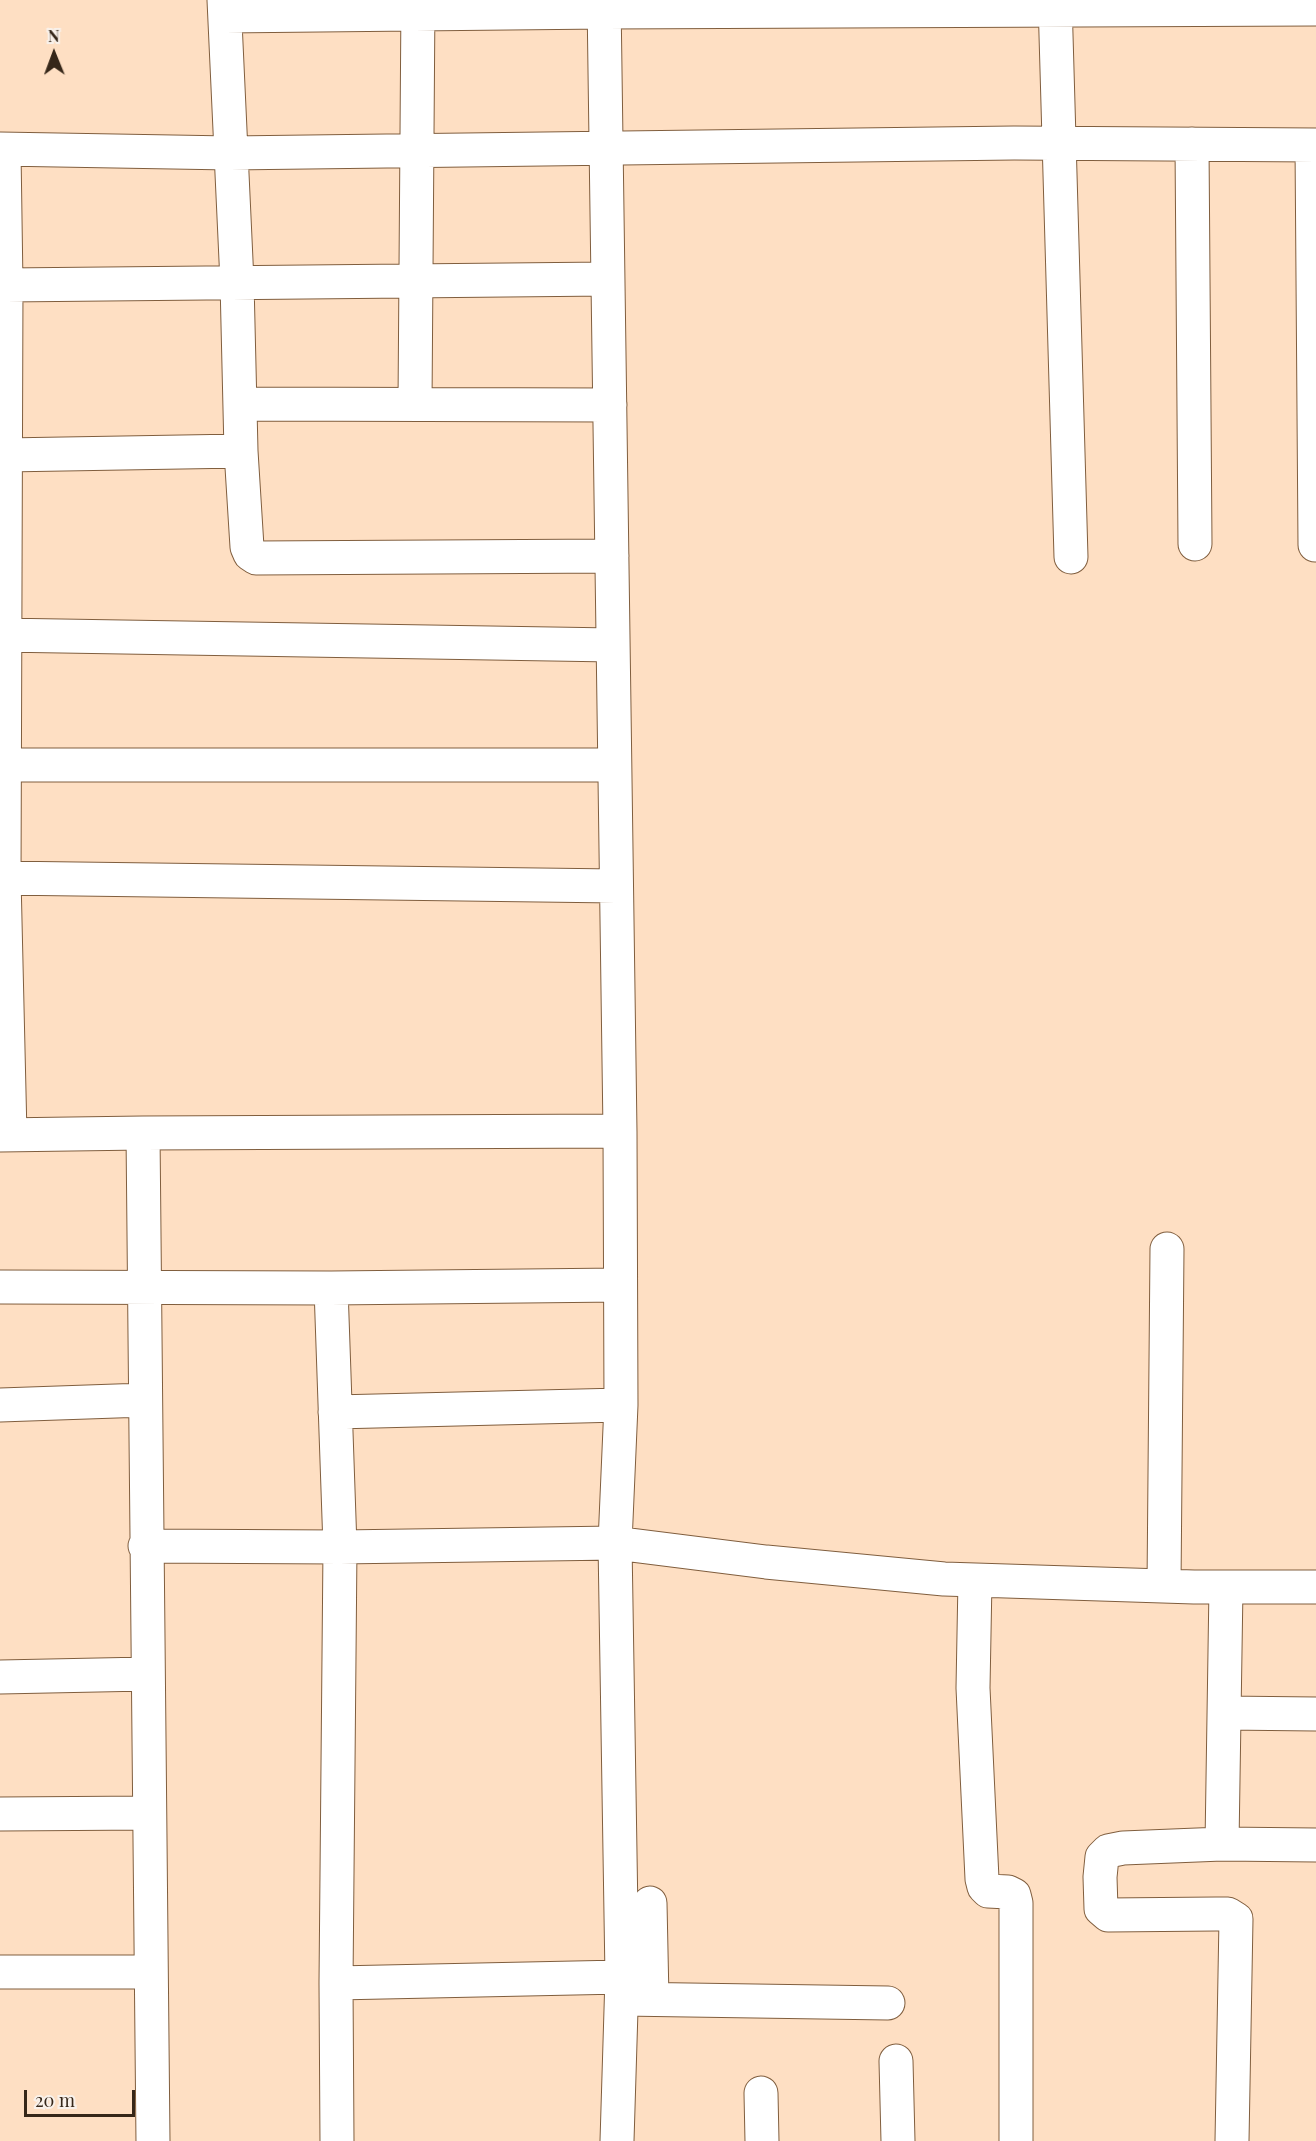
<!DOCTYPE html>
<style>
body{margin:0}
#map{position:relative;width:1316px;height:2141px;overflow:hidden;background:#fedfc3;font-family:"Playfair Display",serif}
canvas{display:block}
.north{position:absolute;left:24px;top:24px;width:60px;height:60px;-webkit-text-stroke:4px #f9f1ea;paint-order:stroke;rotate:359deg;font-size:16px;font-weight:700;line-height:24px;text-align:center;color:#362719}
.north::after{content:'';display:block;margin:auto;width:21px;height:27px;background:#362719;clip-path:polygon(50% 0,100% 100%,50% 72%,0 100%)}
.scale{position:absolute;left:24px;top:2090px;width:111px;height:27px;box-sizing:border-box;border:3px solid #362719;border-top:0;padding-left:8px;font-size:18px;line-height:21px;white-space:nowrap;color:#362719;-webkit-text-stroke:4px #f9f1ea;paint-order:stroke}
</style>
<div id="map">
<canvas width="1316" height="2141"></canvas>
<div class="north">N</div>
<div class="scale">20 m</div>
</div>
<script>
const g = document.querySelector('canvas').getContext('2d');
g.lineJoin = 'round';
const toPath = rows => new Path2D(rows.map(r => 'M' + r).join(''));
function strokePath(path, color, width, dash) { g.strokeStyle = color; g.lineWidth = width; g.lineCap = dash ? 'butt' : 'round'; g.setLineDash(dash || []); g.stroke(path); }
const minor = toPath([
 [224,0,237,282,241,451,247,547,250,554,256,558,612,556],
 [604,0,620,1131,621,1405,615,1543,622,1977,617,2141],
 [1055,0,1071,557],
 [225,16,604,12,1316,9],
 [1192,144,1195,544],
 [1312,145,1315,545],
 [0,149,230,153,1014,143,1316,145],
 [4,151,6,285,4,878,10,1135],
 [6,285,607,279],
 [241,404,610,405],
 [415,404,418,0],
 [5,455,241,451],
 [0,635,613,645],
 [4,765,614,765],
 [0,878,616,886],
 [143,1133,620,1131],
 [0,1135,143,1133,153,2141],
 [0,1287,331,1288,620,1285],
 [331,1288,340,1547,336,1983,337,2141],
 [0,1405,145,1400],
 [335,1412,621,1405],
 [145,1546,340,1547,615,1543,766,1562,944,1579,1194,1587,1316,1587],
 [975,1580,973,1688,982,1879,984,1887,988,1891,1008,1892,1014,1895,1016,1903,1016,2141],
 [1164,1586,1167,1249],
 [0,1677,147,1674],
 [1225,1713,1316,1714],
 [0,1814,149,1813],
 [1222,1844,1226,1587],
 [650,1903,652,1999],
 [0,1972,150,1972],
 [336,1983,622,1977],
 [622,1999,888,2003],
 [896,2061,898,2141],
 [761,2093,762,2141],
 [1232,2141,1236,1919,1228,1914,1216,1914,1108,1915,1101,1909,1100,1877,1102,1857,1108,1851,1123,1848,1222,1844,1316,1845]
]);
strokePath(minor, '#805e3e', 35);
strokePath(minor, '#fff', 33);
</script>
